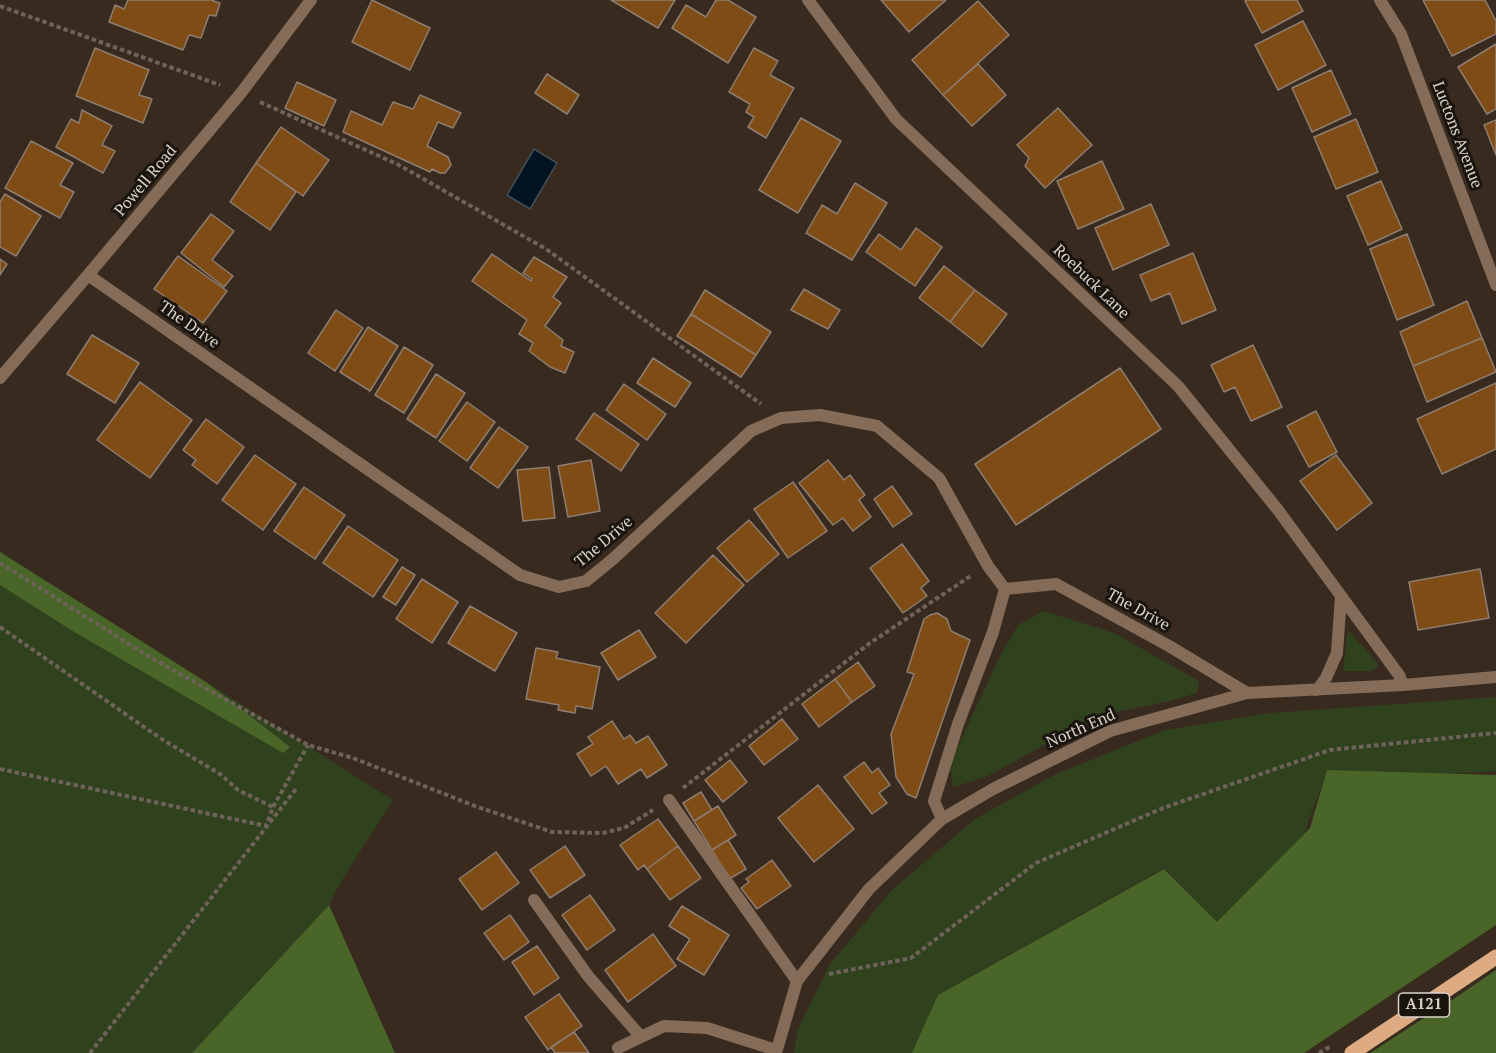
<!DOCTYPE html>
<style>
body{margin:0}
canvas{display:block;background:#382a1f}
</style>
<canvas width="1496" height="1053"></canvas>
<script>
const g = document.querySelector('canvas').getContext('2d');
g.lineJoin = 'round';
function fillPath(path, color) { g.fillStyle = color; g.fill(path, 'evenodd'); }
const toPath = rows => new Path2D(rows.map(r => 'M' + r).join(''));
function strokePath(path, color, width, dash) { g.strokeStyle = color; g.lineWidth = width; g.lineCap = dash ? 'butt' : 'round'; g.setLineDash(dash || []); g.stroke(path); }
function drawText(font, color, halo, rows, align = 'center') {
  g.font = font + ' "PT Serif",serif'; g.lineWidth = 6; g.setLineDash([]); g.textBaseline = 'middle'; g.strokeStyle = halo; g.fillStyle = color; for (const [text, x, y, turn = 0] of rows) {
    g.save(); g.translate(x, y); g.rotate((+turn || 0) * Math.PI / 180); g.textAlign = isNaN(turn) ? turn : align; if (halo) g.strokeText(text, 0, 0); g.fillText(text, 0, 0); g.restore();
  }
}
const green = toPath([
 [0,552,393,800,342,880,329,905,192,1053,0,1053],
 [1044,611,1114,633,1199,681,1197,693,1170,701,1097,716,988,776,953,787,950,763,998,660,1018,625],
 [1348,630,1379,665,1372,671,1343,671],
 [1496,697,1496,771,1403,777,1327,770,1304,834,1217,922,1164,868,941,993,913,1053,794,1053,798,1029,830,964,892,890,975,819,1054,775,1165,730,1270,713]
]);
const forest = toPath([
 [0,552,206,682,290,747,283,753,76,633,0,585],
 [1327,770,1496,775,1496,925,1304,1053,912,1053,938,995,1164,869,1217,922,1310,828],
 [329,905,395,1053,192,1053],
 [1496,970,1496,1053,1370,1053,1455,998]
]);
const water = toPath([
 [534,149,557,163,530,209,507,195,534,149]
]);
const building = toPath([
 [128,0,214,0,213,1,220,3,216,16,209,15,201,38,189,35,183,50,109,22,115,5,124,9,128,0],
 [372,0,430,28,410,70,352,42,372,0],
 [611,0,675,0,658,28,611,0],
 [716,0,728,0,756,17,728,63,672,28,686,5,706,17,716,0],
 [881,0,946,0,909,32,881,0],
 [1247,0,1297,0,1303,11,1262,33,1245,1,1247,0],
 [1423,0,1485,0,1496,21,1496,34,1452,56,1423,0],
 [978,1,1009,35,943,95,912,60,978,1],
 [1303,21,1326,65,1278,90,1255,45,1303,21],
 [1496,44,1496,109,1487,114,1458,67,1496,44],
 [95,48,149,70,139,95,152,99,143,123,76,96,95,48],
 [754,48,778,61,770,75,794,88,766,138,748,127,754,117,746,112,750,104,729,92,754,48],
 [978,64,1006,95,972,126,943,95,978,64],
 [1331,70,1351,114,1312,132,1292,88,1331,70],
 [547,74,579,95,567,114,535,93,547,74],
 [297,82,336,100,324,126,285,108,297,82],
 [420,95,461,113,453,128,438,122,427,146,448,157,451,165,445,173,440,173,432,169,430,172,343,132,351,111,382,125,393,102,413,109,420,95],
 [1058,108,1092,145,1045,188,1025,166,1029,158,1017,145,1058,108],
 [82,110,112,126,102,145,115,151,103,173,56,147,71,119,79,123,82,110],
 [801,118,841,141,798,213,759,190,801,118],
 [1356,119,1378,172,1336,189,1314,137,1356,119],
 [1496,120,1496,155,1484,125,1496,120],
 [281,127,329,160,303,196,256,163,281,127],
 [31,141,73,163,60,185,74,192,60,218,5,188,31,141],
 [1102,161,1124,209,1078,229,1057,181,1102,161],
 [256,163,296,192,270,230,230,202,256,163],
 [1381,181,1402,229,1368,245,1347,196,1381,181],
 [855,183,887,203,852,260,806,233,822,205,837,214,855,183],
 [5,194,41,216,16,256,0,247,0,202,5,194],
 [1151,204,1169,245,1113,270,1095,228,1151,204],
 [211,214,234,231,212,260,233,276,224,287,181,253,211,214],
 [916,228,942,247,915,286,866,252,879,234,901,250,916,228],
 [1407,234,1434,305,1397,320,1370,249,1407,234],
 [1193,253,1216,310,1182,324,1170,293,1151,301,1140,275,1193,253],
 [492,254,531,281,532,279,523,273,534,257,567,277,553,297,561,303,545,326,563,340,561,346,574,352,565,373,550,367,529,351,533,343,519,334,527,320,472,281,492,254],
 [178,256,227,291,203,323,154,289,178,256],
 [0,259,7,264,0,275,0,259],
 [944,266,975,290,950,322,919,298,944,266],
 [804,289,840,310,828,329,791,310,804,289],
 [705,290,771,332,756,355,691,314,705,290],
 [975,290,1007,314,982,347,950,322,975,290],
 [1467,301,1482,338,1413,366,1400,332,1467,301],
 [336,310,363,328,335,371,308,353,336,310],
 [691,314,756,355,741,377,677,336,691,314],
 [368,327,398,346,370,391,340,372,368,327],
 [92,335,139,363,115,403,67,374,92,335],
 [1482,338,1496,372,1427,402,1413,366,1482,338],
 [1253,345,1282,407,1251,421,1235,387,1224,392,1211,365,1253,345],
 [404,347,433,365,404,413,375,395,404,347],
 [653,358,691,383,675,407,637,383,653,358],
 [1120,368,1161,429,1016,525,975,464,1120,368],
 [436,374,465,393,436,438,407,419,436,374],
 [140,382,192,420,150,478,97,440,140,382],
 [1496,383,1496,449,1442,474,1417,419,1496,383],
 [624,384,666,414,647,440,606,410,624,384],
 [467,402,495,422,467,461,439,441,467,402],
 [1316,411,1337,452,1309,467,1287,426,1316,411],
 [594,413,639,444,621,471,576,439,594,413],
 [206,419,244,447,217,484,192,465,196,460,183,450,206,419],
 [499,427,528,447,498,488,470,468,499,427],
 [255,455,296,484,263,530,222,500,255,455],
 [1336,455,1372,503,1337,530,1300,481,1336,455],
 [591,460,600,511,568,517,558,466,591,460],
 [828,460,844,480,850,475,865,495,859,500,871,517,853,531,843,518,833,525,799,483,828,460],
 [549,467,555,518,523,521,517,470,549,467],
 [793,482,827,531,788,558,754,509,793,482],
 [892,486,912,514,893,527,874,499,892,486],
 [304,487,345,515,315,559,274,531,304,487],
 [749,520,779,554,747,582,717,548,749,520],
 [348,526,398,560,373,597,323,563,348,526],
 [902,544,929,581,921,588,927,596,903,613,870,568,902,544],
 [713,555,744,585,686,643,655,613,713,555],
 [402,567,415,575,396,605,383,597,402,567],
 [1480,569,1489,618,1418,630,1409,582,1480,569],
 [422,579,458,602,432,643,396,619,422,579],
 [470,606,517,633,495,671,448,643,470,606],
 [937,613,947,619,951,631,970,640,916,798,907,794,896,777,891,734,914,674,907,672,924,619,930,615,937,613],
 [639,630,656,657,618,680,601,653,639,630],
 [536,648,558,652,556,658,600,667,592,709,576,706,575,713,558,710,559,705,526,699,536,648],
 [858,662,875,686,852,702,835,679,858,662],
 [835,679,852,702,819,727,802,704,835,679],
 [782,719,798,739,764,765,749,746,782,719],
 [612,721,624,739,630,735,636,743,648,736,667,765,647,778,641,769,618,784,606,766,591,776,577,754,593,744,588,737,612,721],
 [730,760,747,782,723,802,705,780,730,760],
 [864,762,872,773,878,768,890,785,879,793,887,803,872,814,844,777,864,762],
 [818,785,854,829,814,862,778,818,818,785],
 [701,792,712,810,694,821,683,803,701,792],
 [718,806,736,835,712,850,694,821,718,806],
 [658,819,678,846,647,869,644,865,638,870,620,845,658,819],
 [728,840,746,869,729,879,712,850,728,840],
 [565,846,585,875,550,898,530,870,565,846],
 [678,846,701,878,670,900,647,869,678,846],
 [496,852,519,883,482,910,459,879,496,852],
 [772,860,791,886,757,909,741,888,749,882,746,879,772,860],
 [590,895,615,930,587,950,562,915,590,895],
 [682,906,729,935,704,975,677,959,690,939,669,926,682,906],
 [510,915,529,942,504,960,484,933,510,915],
 [653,934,676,966,628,1002,605,970,653,934],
 [537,946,559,978,534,995,512,962,537,946],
 [559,994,582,1026,548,1050,525,1017,559,994],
 [574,1032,589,1053,555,1053,551,1047,574,1032]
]);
const path = toPath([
 [0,6,220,85],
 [260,102,399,165,546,249,761,404],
 [0,563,153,659,308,745,353,758,475,806,552,832,603,833,624,828,653,810],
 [0,627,160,738,220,774,238,790,273,807],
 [0,769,266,826,273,807,308,745],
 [683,788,870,643,972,575],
 [829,974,911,958,1036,863,1163,808,1330,750,1496,733],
 [90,1053,296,789],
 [1319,1053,1331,1046]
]);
const lane = toPath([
 [669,800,797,981],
 [534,900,588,976,641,1037]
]);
const street = toPath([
 [808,0,896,119,1178,386,1278,510,1399,675,1403,685],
 [1380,0,1401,34,1496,285],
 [88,275,520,575,559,587,586,581,613,559,751,431,781,418,820,415,877,426,939,478,988,566,1005,589],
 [0,378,88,275,241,93,311,0],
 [1005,589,1056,584,1169,646,1247,693],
 [1317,690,1326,678,1337,653,1341,596],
 [942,819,934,801,958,724,993,632,1005,589],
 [618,1048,664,1026,707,1028,776,1050],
 [776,1053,797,981,869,889,942,819,993,789,1110,731,1247,693,1403,685,1496,677]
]);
const primary = toPath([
 [1352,1053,1496,957]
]);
const shields = [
 [1424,1005,51]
];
const shieldNames = [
 ["A121",1424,1005]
];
const streetNames = [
 ["Luctons Avenue",1457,135,69],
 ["Powell Road",146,181,-50],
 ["Roebuck Lane",1091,282,44],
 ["The Drive",189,325,35],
 ["The Drive",604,542,-40],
 ["The Drive",1138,610,29],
 ["North End",1081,729,-24]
];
fillPath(green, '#30411e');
fillPath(forest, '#496628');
fillPath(water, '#021321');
strokePath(water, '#434d54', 1.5);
fillPath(building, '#804c16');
strokePath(building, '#8d7d70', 1.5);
strokePath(path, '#6f6359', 4, [4.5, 3]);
strokePath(lane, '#856c58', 12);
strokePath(street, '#856c58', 12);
strokePath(primary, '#ddaa81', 15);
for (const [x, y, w] of shields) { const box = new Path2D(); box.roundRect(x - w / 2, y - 12, w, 24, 4.5); g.fillStyle = '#1a140f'; g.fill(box); strokePath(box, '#dbd3cb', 1.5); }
drawText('bold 15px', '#dbd3cb', null, shieldNames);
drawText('16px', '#dbd3cb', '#1a140f', streetNames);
</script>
